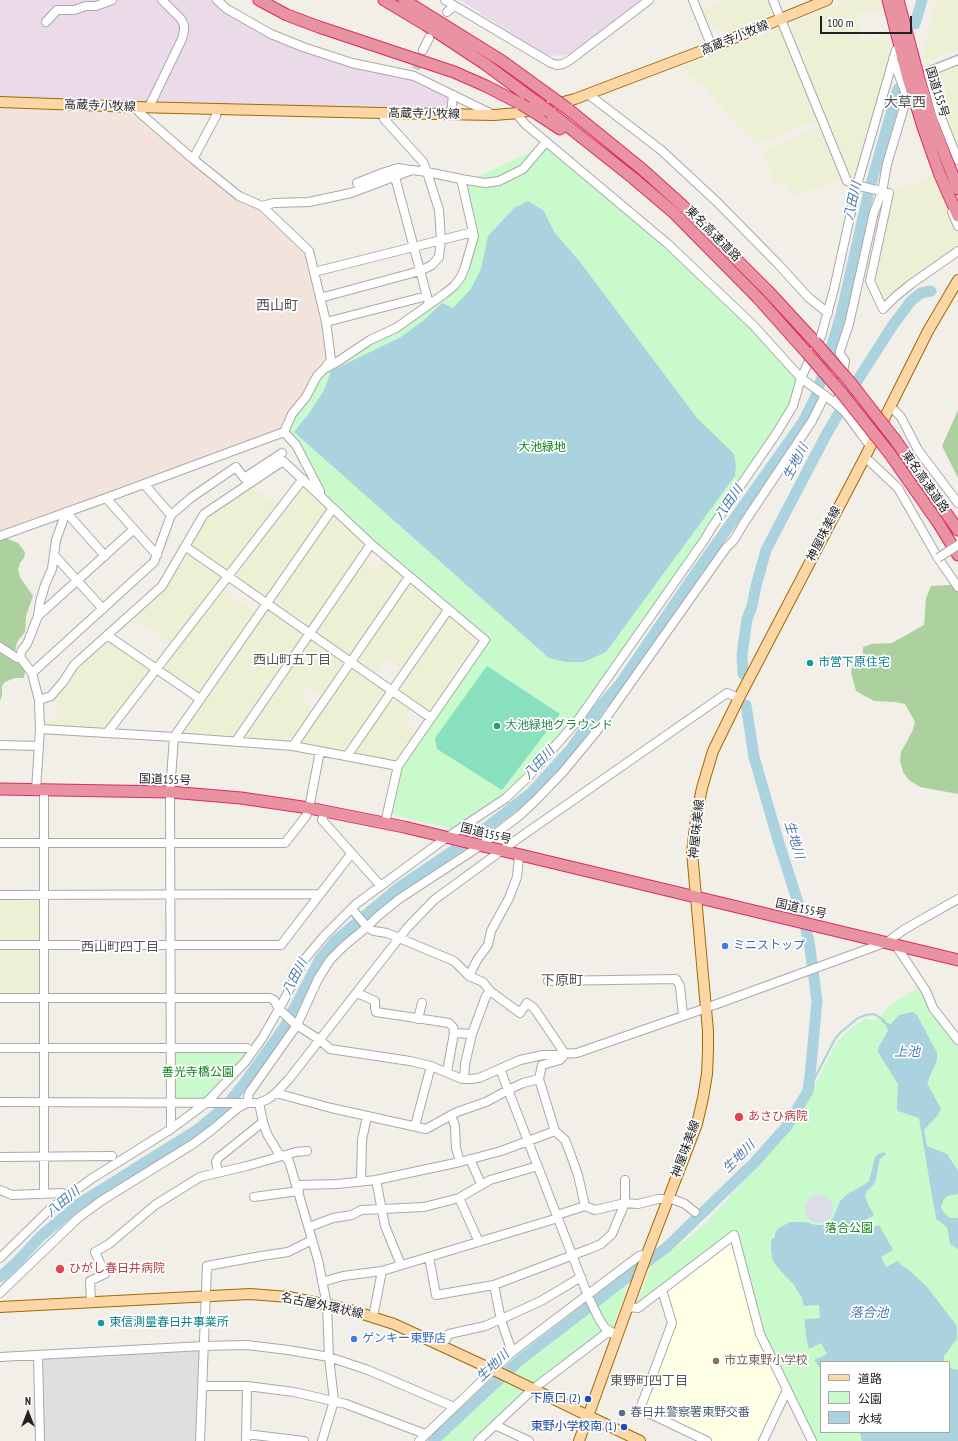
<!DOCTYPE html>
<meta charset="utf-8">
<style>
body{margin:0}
#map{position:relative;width:958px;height:1441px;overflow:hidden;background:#f2efe9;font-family:"PT Sans Narrow","Noto Sans JP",sans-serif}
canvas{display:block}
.legend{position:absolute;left:820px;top:1361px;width:130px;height:72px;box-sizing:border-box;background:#fff;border:1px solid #a7a7a7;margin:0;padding:5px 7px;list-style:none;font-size:12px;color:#222}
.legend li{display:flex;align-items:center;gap:8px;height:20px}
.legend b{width:20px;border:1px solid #a7a7a7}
.north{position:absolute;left:8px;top:1393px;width:40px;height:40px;-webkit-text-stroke:3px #fff;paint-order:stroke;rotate:0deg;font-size:11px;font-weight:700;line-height:16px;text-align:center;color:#222}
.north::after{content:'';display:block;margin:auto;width:14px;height:18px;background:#222;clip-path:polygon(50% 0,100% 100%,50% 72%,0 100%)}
.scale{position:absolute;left:820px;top:16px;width:92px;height:18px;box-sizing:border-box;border:2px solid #222;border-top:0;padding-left:5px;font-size:12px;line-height:14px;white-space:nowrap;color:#222;-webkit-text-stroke:3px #fff;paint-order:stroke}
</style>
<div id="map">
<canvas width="958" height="1441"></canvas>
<ul class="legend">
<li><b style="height:5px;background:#fcd6a4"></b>道路</li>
<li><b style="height:11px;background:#c8facc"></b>公園</li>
<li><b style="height:11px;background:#aad3df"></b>水域</li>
</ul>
<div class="north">N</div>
<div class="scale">100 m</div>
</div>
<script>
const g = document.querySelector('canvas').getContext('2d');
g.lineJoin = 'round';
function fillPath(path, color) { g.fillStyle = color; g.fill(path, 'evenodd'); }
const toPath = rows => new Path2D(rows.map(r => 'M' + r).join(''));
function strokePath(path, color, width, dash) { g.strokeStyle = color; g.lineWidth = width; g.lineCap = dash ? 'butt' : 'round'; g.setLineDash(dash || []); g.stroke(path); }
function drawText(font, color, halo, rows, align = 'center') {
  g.font = font + ' "PT Sans Narrow","Noto Sans JP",sans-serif'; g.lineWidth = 3.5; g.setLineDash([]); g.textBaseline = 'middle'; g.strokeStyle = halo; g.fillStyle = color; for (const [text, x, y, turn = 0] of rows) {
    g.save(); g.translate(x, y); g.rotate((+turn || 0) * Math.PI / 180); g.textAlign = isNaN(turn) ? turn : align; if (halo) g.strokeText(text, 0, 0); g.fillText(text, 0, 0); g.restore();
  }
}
const residential = toPath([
 [198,1350,200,1351,197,1441,44,1441,42,1361,44,1359]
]);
const industrial = toPath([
 [0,0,213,0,253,27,407,78,452,99,450,110,0,98],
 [460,0,641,0,568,55,546,56]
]);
const education = toPath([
 [732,1239,782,1384,783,1391,759,1441,713,1441,646,1409,644,1406,675,1323,666,1291]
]);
const military = toPath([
 [0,108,136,113,254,204,285,231,306,253,323,323,327,358,307,390,287,414,278,432,0,535]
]);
const farmland = toPath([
 [727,0,769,0,775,13,729,33,708,24,703,10],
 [848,0,881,0,883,9,856,14,861,41,888,35,891,48,854,178,850,177,788,25],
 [937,0,958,0,958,49,923,63,921,58],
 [782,27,820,119,759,144,738,124,732,120,709,92,681,67],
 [958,61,958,157,942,113,931,72],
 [821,126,843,178,794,196,786,184,773,184,764,150],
 [935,175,958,229,958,249,884,306,872,277,892,191],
 [302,481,329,507,328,512,266,600,230,575],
 [250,487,279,506,228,573,191,549,189,544,206,516],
 [332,513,370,545,309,630,271,601],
 [186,551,224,577,172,645,131,616],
 [384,557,405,576,351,657,348,657,312,632,362,559,375,569],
 [408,582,412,582,445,610,405,670,386,658,375,675,355,662],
 [221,589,258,613,202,694,198,695,158,668],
 [269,608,307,634,236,739,184,734,182,731,266,609],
 [448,612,479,639,480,643,432,713,429,713,395,689],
 [309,636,345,661,346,665,324,697,308,686,299,698,315,710,293,742,290,743,239,739],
 [105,640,109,640,153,670,107,730,43,727,42,722,58,720,55,694,76,666],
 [353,666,390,692,348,753,299,745,298,742,349,667],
 [392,693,412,708,403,722,419,733,398,763,351,754],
 [0,895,44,895,44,998,0,998]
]);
const forest = toPath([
 [958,410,958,478,942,446],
 [6,538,18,543,25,552,24,558,20,563,18,570,20,577,33,596,26,616,25,632,17,642,14,658,25,671,24,678,15,678,5,682,2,686,2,695,0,701,0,540],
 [950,585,958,591,958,794,920,787,909,780,903,772,900,761,901,752,912,732,915,722,905,704,895,702,874,701,856,691,851,672,853,663,863,658,863,647,871,644,892,643,924,625,926,598,931,586]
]);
const park = toPath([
 [546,145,667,246,751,327,779,357,799,383,791,405,775,433,577,716,505,797,457,830,389,814,398,777,404,763,488,640,376,545,329,500,295,437,287,430,319,377,454,289,473,248,464,183],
 [920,987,931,1010,958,1045,958,1441,816,1441,764,1337,736,1232,641,1303,638,1301,651,1267,702,1227,779,1142,793,1124,804,1106,837,1042,852,1027,865,1019,876,1020,891,1004],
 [821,1362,949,1362,949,1432,821,1432],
 [174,1049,252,1049,205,1099,176,1098,174,1096],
 [624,1287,627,1288,613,1327,601,1334,523,1394,474,1441,439,1441,490,1394,535,1354,582,1317]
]);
const pitch = toPath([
 [487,666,560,714,502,790,437,749,435,738]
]);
const plaza = toPath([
 '805 1209a14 14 0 1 1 28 0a14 14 0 1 1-28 0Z'
]);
const water = toPath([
 [528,201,544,211,554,232,580,262,697,418,734,454,736,465,735,476,606,652,584,662,566,662,549,658,294,432,310,412,324,390,331,371,401,337,423,321,442,303,453,308,471,289,481,269,488,236,514,208],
 [913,1012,917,1015,937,1053,937,1060,927,1083,941,1109,937,1116,924,1130,927,1146,947,1154,958,1171,958,1194,947,1196,943,1201,941,1207,944,1213,950,1218,958,1218,958,1249,950,1244,947,1227,936,1219,935,1211,932,1196,919,1118,898,1111,897,1108,898,1084,878,1052,878,1048,888,1031,886,1025,881,1021,882,1019,883,1018,887,1023,891,1024,899,1015],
 [884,1152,886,1154,880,1159,879,1162,876,1179,874,1184,867,1191,865,1195,868,1204,874,1215,862,1222,867,1231,879,1225,893,1250,881,1257,886,1267,898,1261,901,1265,910,1271,927,1287,957,1326,957,1339,944,1356,944,1362,821,1362,821,1369,814,1360,827,1354,821,1343,809,1349,806,1337,805,1323,805,1319,820,1318,819,1305,804,1306,802,1298,794,1285,779,1269,773,1261,771,1251,771,1240,775,1237,775,1233,779,1228,790,1222,805,1222,816,1225,823,1225,828,1223,833,1218,840,1201,849,1193,862,1186,869,1181,875,1157,878,1154],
 [949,1368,958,1370,958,1441,862,1441,860,1432,949,1432]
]);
const stream = toPath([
 [929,67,958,55],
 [808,1091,835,1039,841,1032,858,1018,866,1015,874,1014,882,1019]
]);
const river = toPath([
 [915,24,922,0],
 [743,674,742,655,747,619,752,606,756,586,766,550,825,437,859,378,893,325,911,301,921,293,931,291],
 [0,1277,16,1263,41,1236,79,1204,197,1130,226,1106,243,1085,284,1028,320,959,335,941,398,888,478,834,532,792,571,749,600,707,620,684,695,574,803,422,816,396,841,315,869,191,898,89],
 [433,1441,520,1360,667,1247,754,1163,787,1126,808,1091,810,1076,817,1001,809,941,802,915,778,840,754,757,746,705]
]);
const minorTunnel = toPath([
 [416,69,423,50]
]);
const minor = toPath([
 [217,0,227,9,271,34,303,47,352,63,414,76,494,115],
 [445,0,551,63,557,65,563,64,570,60,649,0],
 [693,0,712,47],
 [773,0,847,181,860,186,889,193,870,281,883,309,895,297,911,284,958,251],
 [447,12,454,6],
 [46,22,57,10,74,10,86,6,96,6,112,0],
 [423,50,429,38],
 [893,59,907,97],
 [958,60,928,72,940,115,958,160],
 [588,94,661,150,717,202,778,264,809,298,828,313],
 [149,107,182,39,184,31,184,25,181,19,162,0],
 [516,113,525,124,668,244,753,325,801,378,835,403,845,412,870,446],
 [451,114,453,95],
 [193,159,216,116,216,109],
 [395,177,429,304],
 [461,179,485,183,499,181,523,169,546,142],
 [357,183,385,172,398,168,410,170],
 [262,206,274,203,309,202,351,193,412,170,427,172,461,179,474,236,465,267,461,277,454,286,444,294,396,328,370,340,337,362,326,368],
 [952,212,958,226],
 [314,272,473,232],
 [320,298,420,271,432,265,439,257,441,240,439,210,427,172,423,162,384,119,383,113],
 [326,322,427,296],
 [835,403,838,400,845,361,840,354,840,351,849,324,874,212,882,192,887,164,907,97,911,89],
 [890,406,901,417,918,450,958,503],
 [284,432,296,445,320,491,320,494],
 [865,457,898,488,938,558,958,587],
 [144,484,171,515],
 [106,498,157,555],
 [0,536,106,498,284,432,292,414,306,397,317,376,325,368,331,360,326,322,309,251,262,206,239,196,193,159,140,113,135,107],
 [186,547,431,718],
 [54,555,103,609],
 [38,616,133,530],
 [107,635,200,699],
 [0,647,17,658,20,657,32,673,39,700,40,729,36,790],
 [20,657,22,650,27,644,38,616,40,602,45,585,52,569,56,540,66,512,105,556],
 [32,673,154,562,171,515,192,497,236,467,244,478,282,453],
 [39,700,51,696,63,682,74,665,162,586,204,514,283,461,371,544,485,640,398,766,385,823],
 [40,729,174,737,293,746,398,766],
 [107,733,303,479],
 [236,741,371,544],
 [0,745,39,746],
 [293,746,409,577],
 [347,756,448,610],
 [44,790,44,1194],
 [325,811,322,820,380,885],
 [0,843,285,843,306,816,309,808,320,751],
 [0,895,320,894],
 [352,909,367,927,374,931,387,933,454,961,469,976,483,982,490,991,520,1013,527,1003,534,1008,565,1054,560,1060,542,1065,539,1079,555,1131,565,1140,569,1150,578,1175,585,1206,595,1210,625,1203,638,1204,658,1199,668,1199,675,1200,685,1204,695,1212],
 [895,944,926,991,933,1008,958,1040],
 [0,945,281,945,351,854],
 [469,976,477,960,488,945,491,931,509,898,517,877,519,856],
 [548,981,676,979,680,986,683,1016],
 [357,993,375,1001,375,1008,376,1012,449,1023,453,1027,454,1033,447,1072],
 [0,998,270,998,274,1000,279,1009,295,1024,320,1040,330,1049,410,1061,431,1066,462,1079,471,1079,479,1078,520,1060,543,1055,577,1053,706,1008,887,942,905,929,958,899],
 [418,1019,422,1003],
 [454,1033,472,1034],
 [0,1048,247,1048],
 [500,1069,588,1296,599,1319,605,1328,618,1336],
 [464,1079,465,1064,472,1034,486,996,490,991],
 [276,1093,331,1108,426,1129,457,1112,486,1102,508,1090,523,1083,539,1079],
 [0,1102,259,1103,268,1099,276,1093,289,1079,407,928,434,900,516,840,727,693,739,698],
 [259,1103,263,1122,267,1134,279,1154,284,1156,289,1161,318,1260,327,1305,329,1357,334,1401,322,1441],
 [451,1115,455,1126,456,1148,460,1162],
 [415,1126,431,1066],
 [171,1129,206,1103,245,1062,263,1037,284,1000,304,960,324,936,356,904,446,838,506,798,528,777,578,720,705,539,712,527,776,434,793,406,801,378,821,336,834,289,857,185,896,50,901,47],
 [0,1157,112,1156],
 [470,1159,481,1184],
 [218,1172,216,1162,218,1158,263,1122],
 [376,1180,385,1226,401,1265],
 [361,1181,362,1140,367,1116],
 [297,1185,337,1184,376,1180,460,1162,501,1151,555,1131],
 [0,1190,12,1195,62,1193,68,1196],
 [254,1197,299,1191],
 [459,1198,479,1242],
 [557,1215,585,1206],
 [309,1227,333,1218,352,1215,361,1210,424,1207,459,1198,490,1180,538,1166],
 [429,1257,436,1295,494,1285,589,1249,601,1244,612,1234,625,1203,625,1180],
 [0,1258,51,1208,68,1196,91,1179,171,1129,170,792,174,737,333,508],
 [322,1282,343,1276,382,1271,558,1218],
 [494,1285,501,1320,512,1352],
 [662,1290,672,1323,640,1409,707,1441],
 [0,1293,78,1218,101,1201,193,1144,213,1129,239,1107,247,1103,249,1093,297,1025,318,979,330,960,344,946,367,927,377,917,399,899,480,846,520,815,535,801,563,772,596,732,726,548,734,540,744,523,812,421,825,395],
 [91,1302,90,1281,105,1274,95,1252,109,1244,155,1205,200,1177,247,1166,296,1152,307,1151],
 [628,1307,638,1308,734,1235,760,1334,812,1441],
 [373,1317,382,1271],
 [442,1346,449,1334,485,1326,508,1316,541,1301,581,1277],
 [38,1355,40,1441],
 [0,1357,203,1346,247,1345,288,1350,329,1357,368,1370,454,1407],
 [202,1386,247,1386,294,1392,346,1404,425,1434],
 [495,1425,529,1441],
 [246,1434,304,1441],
 [200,1441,207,1266,261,1256,288,1252,312,1240],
 [246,1441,247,1386],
 [419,1441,512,1352,639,1256,647,1254],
 [478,1441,533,1389,608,1332,613,1334],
 [763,1441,787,1390]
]);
const major = toPath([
 [0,102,135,107,383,113,494,115,519,113,575,99,712,47,827,0],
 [0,1307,250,1294,289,1297,347,1309,394,1324,500,1373,640,1441],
 [579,1441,647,1254,697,1124,703,1098,707,1074,708,1051,708,1031,692,852,696,819,702,788,713,751,739,698,865,457,928,331,958,280]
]);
const highway = toPath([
 [259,0,287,15,319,27,454,72,486,86,521,104],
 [384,0,426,25,485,64,535,101],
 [404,0,502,61,553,98],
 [888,0,908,78,923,127,940,175,958,216],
 [898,0,918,75,933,124,958,189],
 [568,109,642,169,682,205,767,290,815,342],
 [551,113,633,178,673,212,758,298,807,353],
 [539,115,560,129],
 [896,441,958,530],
 [890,454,939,524,958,555],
 [0,789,170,792,241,798,309,808,404,827,958,960]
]);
const minorBridge = toPath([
 [938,558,958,545]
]);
const highwayBridge = toPath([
 [553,98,568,109],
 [535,101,551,113],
 [521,104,539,115],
 [815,342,850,382,896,441],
 [807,353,840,391,890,454]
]);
const markers = [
 [810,663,4,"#0f9aa8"],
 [497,726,4,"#2e9e5b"],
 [725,946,4,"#3f7fe0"],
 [739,1117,5,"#e0444e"],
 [60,1269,5,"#e0444e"],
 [101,1323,4,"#0f9aa8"],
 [354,1339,4,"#3f7fe0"],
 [716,1361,4,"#8d6e63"],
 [588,1399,4,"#1a4fb4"],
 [622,1413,4,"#5c6f8a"],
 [624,1427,4,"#1a4fb4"]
];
const streetNames = [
 ["高蔵寺小牧線",735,38,-22],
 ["国道155号",937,92,73],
 ["高蔵寺小牧線",100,106,2],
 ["高蔵寺小牧線",424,114,1],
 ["東名高速道路",713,234,45],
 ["東名高速道路",925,482,55],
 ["神屋味美線",824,534,-63],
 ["国道155号",165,780,2],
 ["神屋味美線",697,829,-84],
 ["国道155号",486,834,14],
 ["国道155号",801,909,13],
 ["神屋味美線",686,1149,-70],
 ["名古屋外環状線",322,1306,12]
];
const parkNames = [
 ["大池緑地",542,448],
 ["善光寺橋公園",198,1073],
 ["落合公園",849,1229]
];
const cultureNames = [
 ["市営下原住宅",818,663],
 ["東信測量春日井事業所",109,1323]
];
const leisureNames = [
 ["大池緑地グラウンド",505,726]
];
const shopNames = [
 ["ミニストップ",733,946],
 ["ゲンキー東野店",362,1339]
];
const healthNames = [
 ["あさひ病院",748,1117],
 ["ひがし春日井病院",69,1269]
];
const educationNames = [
 ["市立東野小学校",724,1361]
];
const transitNames = [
 ["下原口 (2)",580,1399],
 ["東野小学校南 (1)",616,1427]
];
const serviceNames = [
 ["春日井警察署東野交番",630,1413]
];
const waterNames = [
 ["八田川",853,201,-77],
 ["生地川",796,462,-62],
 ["八田川",729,503,-55],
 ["八田川",539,763,-47],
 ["生地川",794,840,73],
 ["八田川",295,977,-62],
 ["上池",907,1052],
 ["生地川",739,1157,-45],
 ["八田川",63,1202,-40],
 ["落合池",869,1313],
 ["生地川",493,1366,-43]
];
const neighbourhoodNames = [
 ["西山町五丁目",292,660],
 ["西山町四丁目",120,947],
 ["東野町四丁目",649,1381]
];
const quarterNames = [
 ["大草西",905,103],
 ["西山町",277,306],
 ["下原町",562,981]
];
fillPath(residential, '#e0dfdf');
fillPath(industrial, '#ebdbe8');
fillPath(education, '#ffffe5');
fillPath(military, '#f3e3dd');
fillPath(farmland, '#eef0d5');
fillPath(forest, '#add19e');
fillPath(park, '#c8facc');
fillPath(pitch, '#88e0be');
fillPath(plaza, '#dddde8');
fillPath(water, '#aad3df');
strokePath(stream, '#aad3df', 2);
strokePath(river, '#aad3df', 11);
strokePath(minorTunnel, '#c8c6c1', 8, [8, 4]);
strokePath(minor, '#a9a9a9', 10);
strokePath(major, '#a06b00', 12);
strokePath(highway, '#dc2a67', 13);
strokePath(minor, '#fff', 8);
strokePath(major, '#fcd6a4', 10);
strokePath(highway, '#e892a2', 11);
strokePath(minorBridge, '#a9a9a9', 10, []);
strokePath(highwayBridge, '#dc2a67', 13, []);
strokePath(minorBridge, '#fff', 8);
strokePath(highwayBridge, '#e892a2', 11);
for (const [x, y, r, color] of markers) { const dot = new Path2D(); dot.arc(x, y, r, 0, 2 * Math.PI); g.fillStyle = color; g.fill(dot); strokePath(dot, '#fff', 1.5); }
drawText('12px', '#222', '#fff', streetNames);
drawText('12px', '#0c8416', '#fff', parkNames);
drawText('12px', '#0d838f', '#fff', cultureNames, 'left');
drawText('12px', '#27864d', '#fff', leisureNames, 'left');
drawText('12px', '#366cbe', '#fff', shopNames, 'left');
drawText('12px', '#be3a42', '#fff', healthNames, 'left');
drawText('12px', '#785e54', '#fff', educationNames, 'left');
drawText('12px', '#164399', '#fff', transitNames, 'right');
drawText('12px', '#4e5e75', '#fff', serviceNames, 'left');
drawText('italic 13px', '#4a7aab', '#fff', waterNames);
drawText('13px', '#555', '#fff', neighbourhoodNames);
drawText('14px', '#555', '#fff', quarterNames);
</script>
